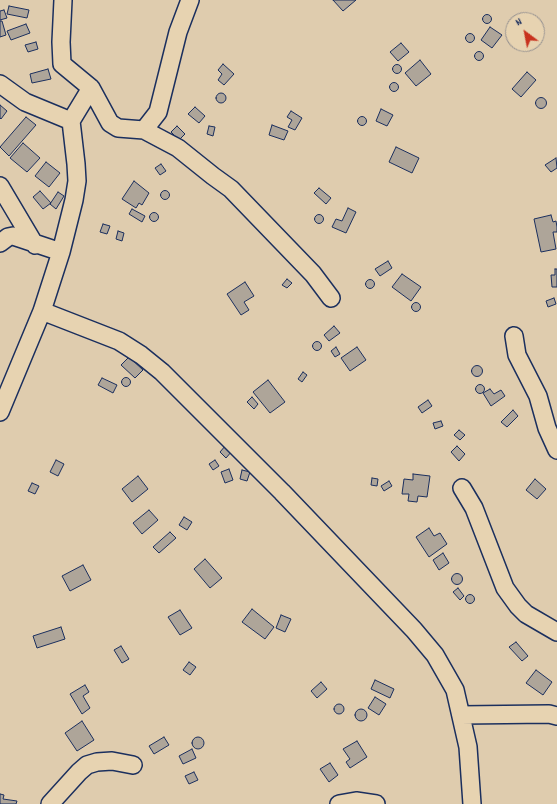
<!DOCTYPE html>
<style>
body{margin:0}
#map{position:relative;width:557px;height:804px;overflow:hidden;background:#dfccae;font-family:Dekko,sans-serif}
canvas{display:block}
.north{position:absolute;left:505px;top:12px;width:40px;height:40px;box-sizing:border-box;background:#e7d3b1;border:1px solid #959190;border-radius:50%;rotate:328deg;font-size:11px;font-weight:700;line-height:16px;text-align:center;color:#1b2f5e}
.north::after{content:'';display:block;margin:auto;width:14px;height:18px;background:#c8321e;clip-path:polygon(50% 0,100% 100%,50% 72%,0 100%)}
</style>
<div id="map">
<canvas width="557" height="804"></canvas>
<div class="north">N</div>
</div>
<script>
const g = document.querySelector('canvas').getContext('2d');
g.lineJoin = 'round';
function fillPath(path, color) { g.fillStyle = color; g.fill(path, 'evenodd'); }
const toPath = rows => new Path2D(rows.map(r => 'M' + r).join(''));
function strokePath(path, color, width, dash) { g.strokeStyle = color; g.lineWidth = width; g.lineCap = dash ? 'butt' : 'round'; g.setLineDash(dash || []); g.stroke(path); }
const building = toPath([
 [333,0,356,0,343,11,333,0],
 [9,6,29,10,27,18,7,14,9,6],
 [4,10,7,18,0,20,0,11,4,10],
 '482.5 19a4.5 4.5 0 1 1 9 0a4.5 4.5 0 1 1-9 0Z',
 [0,21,2,21,6,35,0,37,0,21],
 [26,24,30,33,11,40,7,31,26,24],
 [490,27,502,35,492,48,481,40,490,27],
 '465.5 38a4.5 4.5 0 1 1 9 0a4.5 4.5 0 1 1-9 0Z',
 [36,42,38,49,28,52,25,45,36,42],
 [401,43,409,52,398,61,390,52,401,43],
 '474.5 56a4.5 4.5 0 1 1 9 0a4.5 4.5 0 1 1-9 0Z',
 [420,60,431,74,416,86,405,73,420,60],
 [223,64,234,74,224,85,218,80,222,74,218,70,223,64],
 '392.5 69a4.5 4.5 0 1 1 9 0a4.5 4.5 0 1 1-9 0Z',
 [48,69,51,79,32,83,30,74,48,69],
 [527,72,536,80,521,97,512,89,527,72],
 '389.5 87a4.5 4.5 0 1 1 9 0a4.5 4.5 0 1 1-9 0Z',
 '216 98a5 5 0 1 1 10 0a5 5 0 1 1-10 0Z',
 '535.5 103a5.5 5.5 0 1 1 11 0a5.5 5.5 0 1 1-11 0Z',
 [0,105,7,111,1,119,0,118,0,105],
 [195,107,205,116,199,123,188,114,195,107],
 [381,109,393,115,387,126,376,121,381,109],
 [291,111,302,118,295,130,288,127,292,120,287,117,291,111],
 '357.5 121a4.5 4.5 0 1 1 9 0a4.5 4.5 0 1 1-9 0Z',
 [26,117,36,125,9,156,0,147,26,117],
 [272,125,288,131,284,140,269,135,272,125],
 [177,126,185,134,179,140,171,132,177,126],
 [209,126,215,127,213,136,207,134,209,126],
 [23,143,40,158,27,172,10,158,23,143],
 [396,147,419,158,412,173,389,162,396,147],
 [556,158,557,168,551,172,545,165,556,158],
 [46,162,60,173,49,187,35,176,46,162],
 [161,164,166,171,160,175,155,168,161,164],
 [134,181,149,193,142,205,139,203,136,208,122,199,134,181],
 [319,188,331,198,326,204,314,193,319,188],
 '160.5 195a4.5 4.5 0 1 1 9 0a4.5 4.5 0 1 1-9 0Z',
 [40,191,51,203,43,209,33,197,40,191],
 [58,192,64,196,56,209,50,204,58,192],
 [348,208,356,212,346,233,332,227,336,219,342,221,348,208],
 [132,209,145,216,142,222,129,214,132,209],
 '149.5 217a4.5 4.5 0 1 1 9 0a4.5 4.5 0 1 1-9 0Z',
 '314.5 219a4.5 4.5 0 1 1 9 0a4.5 4.5 0 1 1-9 0Z',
 [551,215,553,222,556,221,557,227,557,232,553,232,556,249,541,252,534,219,551,215],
 [103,224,110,226,107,234,100,232,103,224],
 [118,231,124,233,122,241,116,239,118,231],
 [388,261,392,268,380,276,375,269,388,261],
 [555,269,557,269,557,287,552,287,551,275,555,275,555,269],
 [402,274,421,287,411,301,392,287,402,274],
 [287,279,292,283,287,288,282,285,287,279],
 '365.5 284a4.5 4.5 0 1 1 9 0a4.5 4.5 0 1 1-9 0Z',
 [245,282,254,296,244,302,249,310,241,315,227,294,245,282],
 [554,298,556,304,548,307,546,301,554,298],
 '411.5 307a4.5 4.5 0 1 1 9 0a4.5 4.5 0 1 1-9 0Z',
 [334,326,340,333,329,341,324,335,334,326],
 '312.5 346a4.5 4.5 0 1 1 9 0a4.5 4.5 0 1 1-9 0Z',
 [336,347,340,354,335,357,331,351,336,347],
 [357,347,366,360,350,371,341,358,357,347],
 [129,357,143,370,135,378,121,365,129,357],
 '471.5 371a5.5 5.5 0 1 1 11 0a5.5 5.5 0 1 1-11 0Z',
 [303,372,307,375,302,382,298,379,303,372],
 '121.5 382a4.5 4.5 0 1 1 9 0a4.5 4.5 0 1 1-9 0Z',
 [102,378,117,385,113,393,98,385,102,378],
 [268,380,285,402,270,413,253,392,268,380],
 '475.5 389a4.5 4.5 0 1 1 9 0a4.5 4.5 0 1 1-9 0Z',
 [490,389,494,394,501,390,505,396,491,406,483,393,490,389],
 [252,397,258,404,254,409,247,402,252,397],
 [428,400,432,406,422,413,418,407,428,400],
 [513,410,518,416,507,427,501,422,513,410],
 [441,421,443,426,435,429,433,423,441,421],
 [459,430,465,435,460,440,454,435,459,430],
 [226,445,232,451,226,458,220,452,226,445],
 [457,446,465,454,459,461,451,452,457,446],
 [56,460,64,464,58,476,50,472,56,460],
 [215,460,219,466,213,470,209,464,215,460],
 [229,469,233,480,225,483,221,472,229,469],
 [242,470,250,472,247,481,240,479,242,470],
 [413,474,430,476,427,497,418,496,417,502,408,501,409,494,402,494,404,479,413,480,413,474],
 [138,476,148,489,132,502,122,489,138,476],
 [372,478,378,479,377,486,371,485,372,478],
 [535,479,546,489,537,499,526,490,535,479],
 [389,481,392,486,384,491,381,486,389,481],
 [32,483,39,486,35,494,28,491,32,483],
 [149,510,158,520,142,534,133,523,149,510],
 [184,517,192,522,187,530,179,525,184,517],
 [429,528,434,536,440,533,447,544,429,557,416,537,429,528],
 [170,532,176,538,159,553,153,547,170,532],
 [443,553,449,563,439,570,433,560,443,553],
 [205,559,222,578,210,588,194,569,205,559],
 [83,565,91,580,70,591,62,576,83,565],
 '451.5 579a5.5 5.5 0 1 1 11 0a5.5 5.5 0 1 1-11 0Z',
 [458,588,464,596,460,600,453,592,458,588],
 '465.5 599a4.5 4.5 0 1 1 9 0a4.5 4.5 0 1 1-9 0Z',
 [252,609,274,627,265,639,242,622,252,609],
 [180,610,192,628,180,635,168,617,180,610],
 [281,615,291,619,285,632,276,628,281,615],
 [61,627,65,639,37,648,33,636,61,627],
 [516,642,528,656,522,661,509,647,516,642],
 [121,646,129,659,122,663,114,650,121,646],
 [189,662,196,667,190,675,183,670,189,662],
 [536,670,552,682,543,695,526,683,536,670],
 [375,680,394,689,390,698,371,689,375,680],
 [321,682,327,689,317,698,311,691,321,682],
 [85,685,89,692,83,696,90,708,82,714,70,694,85,685],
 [375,697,386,704,379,715,368,708,375,697],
 '334 709a5 5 0 1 1 10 0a5 5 0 1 1-10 0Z',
 '355 715a6 6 0 1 1 12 0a6 6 0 1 1-12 0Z',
 [82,721,94,740,77,751,65,733,82,721],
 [164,737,169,745,154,754,149,746,164,737],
 '192 743a6 6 0 1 1 12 0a6 6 0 1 1-12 0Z',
 [357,741,367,757,350,768,346,762,350,759,343,749,357,741],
 [192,749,196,758,183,764,179,756,192,749],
 [330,763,338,775,329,782,320,769,330,763],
 [194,772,198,780,189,784,185,776,194,772],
 [0,794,4,795,3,799,17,801,16,804,0,804,0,794]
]);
const minor = toPath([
 [0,84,25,102,71,121],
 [91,88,110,123,118,128,144,130,178,148,213,176,231,189,313,274,331,298],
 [144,130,158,112,178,32,190,0],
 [0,186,35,245],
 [0,243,8,237,13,236,61,252],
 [42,311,119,341,141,355,162,372,282,492,414,630,435,655,455,690,468,747,472,804],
 [514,336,517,355,538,396,547,428,557,450],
 [0,412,42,311,61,252,74,200,77,181,76,164,71,121,91,88,62,64,61,42,63,0],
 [462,488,474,508,505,588,518,606,526,614,557,632],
 [461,715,549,714,557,716],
 [50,804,79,772,87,765,97,762,112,761,133,765],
 [339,804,356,801,376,804]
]);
fillPath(building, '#aea599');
strokePath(building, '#1b2f5e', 1);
strokePath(minor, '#1b2f5e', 20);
strokePath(minor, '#e7d3b1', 17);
</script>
